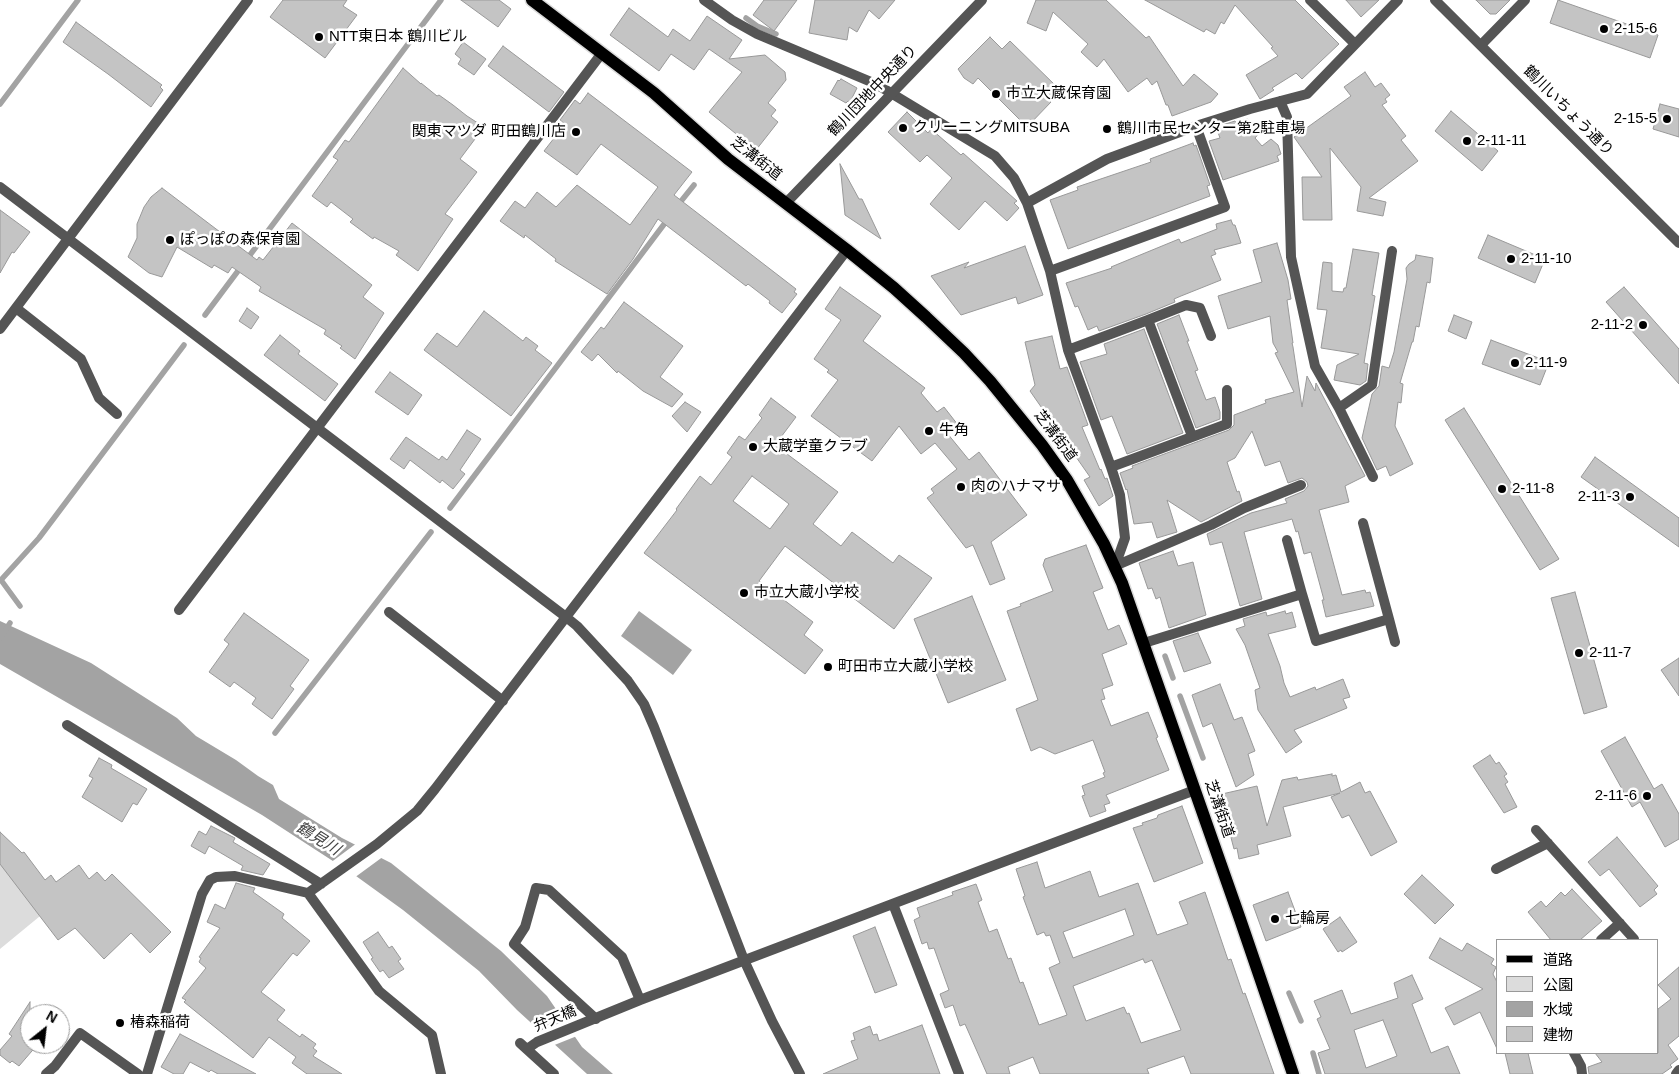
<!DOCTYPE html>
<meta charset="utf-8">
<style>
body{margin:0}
#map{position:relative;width:1679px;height:1074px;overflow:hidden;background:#fff;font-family:Helvetica,"Noto Sans JP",sans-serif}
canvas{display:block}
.legend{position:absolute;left:1496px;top:939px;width:162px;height:115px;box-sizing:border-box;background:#fff;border:1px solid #999;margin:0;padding:6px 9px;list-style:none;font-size:15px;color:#000}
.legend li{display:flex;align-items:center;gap:10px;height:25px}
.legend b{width:25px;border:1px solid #999}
.north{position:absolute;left:20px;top:1004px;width:50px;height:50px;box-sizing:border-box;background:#fff;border:1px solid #999;border-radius:50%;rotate:29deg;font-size:14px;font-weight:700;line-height:20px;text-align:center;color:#000}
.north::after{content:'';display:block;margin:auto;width:18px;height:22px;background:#000;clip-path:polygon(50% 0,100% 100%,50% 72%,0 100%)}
</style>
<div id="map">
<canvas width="1679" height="1074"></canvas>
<ul class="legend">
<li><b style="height:6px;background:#000"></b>道路</li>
<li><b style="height:14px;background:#dcdcdc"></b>公園</li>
<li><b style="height:14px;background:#a3a3a3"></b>水域</li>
<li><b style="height:14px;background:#c4c4c4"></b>建物</li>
</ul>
<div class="north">N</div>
</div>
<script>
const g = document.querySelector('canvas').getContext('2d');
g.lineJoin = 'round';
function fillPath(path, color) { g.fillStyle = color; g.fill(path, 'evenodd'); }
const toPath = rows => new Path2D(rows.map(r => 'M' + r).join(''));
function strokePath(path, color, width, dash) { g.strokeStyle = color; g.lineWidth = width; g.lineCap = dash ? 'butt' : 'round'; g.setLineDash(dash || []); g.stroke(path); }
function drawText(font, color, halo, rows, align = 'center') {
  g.font = font + ' Helvetica,"Noto Sans JP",sans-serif'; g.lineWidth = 5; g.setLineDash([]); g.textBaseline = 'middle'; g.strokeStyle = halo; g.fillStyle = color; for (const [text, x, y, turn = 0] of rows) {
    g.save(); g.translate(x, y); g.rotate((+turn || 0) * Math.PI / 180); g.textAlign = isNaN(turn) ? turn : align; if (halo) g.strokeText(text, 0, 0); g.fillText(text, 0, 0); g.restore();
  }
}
const green = toPath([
 [0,833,62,898,0,949]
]);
const water = toPath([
 [639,611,692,650,673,675,621,636],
 [0,621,91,663,177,718,196,736,236,760,258,776,273,785,279,799,342,838,391,863,501,951,547,996,582,1047,613,1074,587,1074,517,1010,479,971,403,910,356,876,262,815,0,664]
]);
const pier = toPath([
 [357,843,384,856,354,878,330,863],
 [567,1020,577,1036,552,1046,537,1032]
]);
const stream = toPath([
 [746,18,757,26,776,34],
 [0,104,78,0],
 [678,205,694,185],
 [205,315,441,0],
 [450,508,668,219],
 [20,606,1,580,39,538,184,345],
 [0,638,10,623],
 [1165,656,1173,678],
 [1180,696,1203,758],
 [275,733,431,532],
 [1289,993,1301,1021],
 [1313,1053,1319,1074]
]);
const building = toPath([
 [283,0,347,0,343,6,357,15,325,58,270,17,283,0],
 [461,0,499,0,511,9,498,27,461,0],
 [764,0,797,0,774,31,753,15,764,0],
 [815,0,895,0,879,19,869,10,857,32,849,27,847,40,809,33,815,0],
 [1036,0,1106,0,1146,38,1149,36,1183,86,1194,74,1218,94,1211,102,1172,116,1168,105,1166,105,1157,81,1152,85,1147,78,1128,92,1104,59,1097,67,1081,52,1088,44,1053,12,1046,31,1027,23,1036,0],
 [1145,0,1295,0,1339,44,1302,79,1296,73,1272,88,1274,90,1260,99,1246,75,1278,56,1271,48,1273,47,1235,5,1224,24,1221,22,1215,34,1206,29,1204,32,1145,0],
 [1346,0,1379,0,1361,17,1346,0],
 [1476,0,1510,0,1496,14,1490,14,1476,0],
 [1558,0,1658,35,1650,58,1550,23,1558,0],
 [629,8,668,37,673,29,690,41,707,16,742,40,729,59,765,55,785,72,786,80,768,103,776,110,771,116,778,122,756,150,709,112,742,72,709,49,694,70,671,54,659,71,610,35,629,8],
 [76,22,162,85,160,87,163,90,151,107,108,74,63,42,76,22],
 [990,37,1002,49,1010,41,1057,87,1047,98,1051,102,1027,127,978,78,973,84,964,78,958,69,990,37],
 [463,42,486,59,474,75,458,64,461,59,455,54,463,42],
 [503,46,564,92,549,112,488,66,503,46],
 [403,68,421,84,421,83,437,96,439,95,453,105,467,116,484,127,460,159,477,172,445,214,453,219,418,271,396,255,399,251,374,237,373,239,350,222,353,219,331,202,327,207,312,196,338,160,333,157,345,140,349,142,403,68],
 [1365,72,1375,87,1381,83,1390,95,1385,99,1387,102,1382,105,1406,136,1401,140,1418,161,1369,198,1386,202,1383,216,1357,211,1361,187,1330,148,1332,220,1303,220,1302,177,1322,177,1294,137,1351,96,1344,87,1365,72],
 [841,79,857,88,850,102,848,101,846,103,830,94,838,80,839,81,841,79],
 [588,93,692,172,674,195,796,289,794,292,797,294,782,313,769,303,770,301,748,284,746,286,658,219,633,259,607,294,555,261,556,259,525,235,524,238,500,221,515,201,525,208,537,192,556,207,577,185,630,225,658,187,601,144,577,175,544,151,565,124,560,120,575,100,580,104,588,93],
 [1660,104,1679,109,1679,137,1653,129,1660,104],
 [1451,111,1498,151,1482,171,1435,131,1451,111],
 [907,112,928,133,931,129,961,155,963,153,1017,201,1014,203,1019,208,1007,221,985,201,959,230,930,204,952,178,927,155,920,162,888,132,907,112],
 [1247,119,1261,131,1255,138,1262,146,1271,139,1278,145,1281,154,1277,156,1279,161,1223,180,1209,141,1220,138,1216,127,1235,121,1236,123,1247,119],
 [1193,143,1194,146,1196,145,1210,185,1207,186,1210,196,1068,249,1050,200,1078,190,1077,187,1151,162,1150,159,1193,143],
 [840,164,859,199,862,199,881,239,845,215,840,164],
 [162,188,257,260,259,257,263,260,292,223,372,285,363,297,384,313,355,359,340,348,342,346,324,334,326,330,259,291,261,287,232,267,228,273,214,265,212,268,177,247,162,277,149,273,128,257,137,238,137,224,144,207,151,197,162,188],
 [0,210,30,232,14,253,12,252,0,273,0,210],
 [1231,220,1233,225,1235,225,1241,243,1214,250,1216,254,1211,256,1221,280,1181,296,1174,299,1175,302,1146,314,1099,331,1097,326,1088,330,1078,306,1075,307,1066,283,1112,268,1111,267,1179,239,1181,243,1217,229,1216,224,1231,220],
 [1488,235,1545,259,1535,283,1478,258,1488,235],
 [1277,243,1288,280,1291,299,1287,300,1293,343,1292,343,1293,347,1302,407,1307,376,1315,391,1316,383,1365,476,1345,486,1349,502,1319,510,1342,595,1365,590,1366,593,1370,592,1374,606,1326,617,1322,600,1324,600,1311,552,1304,554,1298,531,1296,532,1292,519,1244,532,1262,599,1240,606,1222,542,1210,545,1207,534,1251,513,1287,503,1285,499,1304,491,1308,486,1307,482,1302,478,1288,483,1280,461,1265,466,1252,431,1235,458,1227,462,1237,492,1239,491,1242,501,1201,522,1167,500,1177,532,1157,538,1152,522,1134,524,1127,489,1126,490,1120,473,1133,468,1132,466,1229,430,1234,425,1234,415,1266,403,1265,400,1294,392,1275,353,1278,352,1273,343,1270,316,1228,329,1218,296,1262,282,1253,250,1277,243],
 [1025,246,1043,295,1018,304,1016,297,961,315,931,276,969,262,964,268,1025,246],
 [1353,249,1379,253,1372,295,1375,296,1364,363,1368,364,1366,381,1360,385,1334,380,1337,365,1359,354,1321,348,1327,310,1317,309,1323,262,1332,263,1332,291,1343,292,1344,288,1346,288,1353,249],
 [1416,255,1433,258,1430,283,1427,282,1419,327,1416,326,1413,342,1412,342,1400,383,1403,384,1401,403,1398,402,1395,426,1413,464,1390,476,1386,466,1377,470,1362,438,1372,394,1379,386,1382,366,1389,368,1394,352,1407,279,1406,268,1409,264,1415,260,1416,255],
 [840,287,881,316,863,341,925,388,921,393,937,412,944,407,958,425,947,433,969,460,979,452,1027,515,991,542,1005,579,990,585,973,545,966,548,927,498,934,493,931,489,957,469,935,443,921,454,899,426,872,461,811,416,838,380,827,372,829,370,814,359,841,320,825,309,840,287],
 [1624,287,1679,349,1679,384,1606,302,1624,287],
 [624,302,683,346,660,377,683,394,672,407,643,391,618,371,617,373,598,354,592,361,581,352,601,327,604,329,624,302],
 [247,308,259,317,251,329,239,321,247,308],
 [484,311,523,341,526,337,538,346,535,350,552,363,511,416,424,350,437,333,457,347,484,311],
 [1179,315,1189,341,1187,341,1198,370,1195,371,1206,400,1215,397,1220,412,1220,419,1196,428,1157,324,1179,315],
 [1454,315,1472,322,1466,339,1448,331,1454,315],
 [1144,329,1183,433,1127,454,1112,416,1101,420,1080,362,1107,354,1104,344,1144,329],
 [280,335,300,351,298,354,338,384,325,401,264,355,280,335],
 [1052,336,1060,369,1067,367,1088,425,1082,427,1100,470,1101,469,1105,479,1107,478,1113,496,1099,506,1084,480,1090,477,1030,391,1035,385,1025,342,1052,336],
 [1491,340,1549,362,1540,385,1482,364,1491,340],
 [390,372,422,395,408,415,375,392,390,372],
 [771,398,796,417,775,445,838,492,813,524,841,546,852,532,893,563,899,555,932,578,894,629,785,546,759,581,813,622,804,635,823,650,805,674,644,553,677,510,676,509,700,476,711,485,732,457,727,453,739,436,745,440,762,418,759,415,771,398],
 [752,476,789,504,770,529,733,501,752,476],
 [685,402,701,412,687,432,672,416,685,402],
 [1464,408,1559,559,1540,570,1445,420,1464,408],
 [467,430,481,439,460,470,465,474,453,489,442,480,440,483,410,460,404,469,390,459,406,437,439,460,442,456,447,460,467,430],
 [1595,457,1679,518,1679,547,1581,477,1595,457],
 [1086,545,1103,588,1093,592,1108,630,1119,625,1127,644,1102,654,1113,685,1102,689,1105,699,1101,700,1111,726,1148,712,1158,737,1156,738,1169,770,1106,795,1110,803,1104,805,1106,811,1090,817,1082,796,1085,795,1082,786,1105,777,1103,773,1105,772,1093,740,1055,754,1040,747,1031,751,1016,709,1038,700,1007,611,1021,606,1020,604,1053,591,1043,565,1045,559,1086,545],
 [1173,551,1178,566,1193,562,1206,615,1169,628,1160,597,1156,599,1152,588,1148,589,1139,563,1173,551],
 [1575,592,1607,707,1584,714,1551,598,1575,592],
 [972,596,1006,680,948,703,914,619,972,596],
 [1285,611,1286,614,1292,612,1296,627,1268,634,1280,666,1284,683,1290,697,1315,687,1316,690,1343,679,1350,697,1343,699,1347,708,1294,730,1302,742,1286,753,1258,710,1255,690,1260,688,1245,645,1236,629,1245,626,1243,619,1266,612,1267,616,1285,611],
 [244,613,309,660,290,686,294,689,272,719,252,704,256,698,234,682,230,687,209,672,229,644,224,640,244,613],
 [1198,633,1211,663,1184,672,1173,641,1198,633],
 [1679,658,1679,696,1661,670,1679,658],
 [1220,684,1234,720,1242,717,1255,751,1248,754,1254,775,1236,787,1212,723,1203,727,1192,695,1220,684],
 [1625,737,1654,789,1662,784,1679,814,1679,839,1665,847,1640,802,1632,807,1601,751,1625,737],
 [1490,755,1496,764,1499,762,1507,774,1504,776,1508,782,1505,784,1517,807,1504,813,1473,766,1490,755],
 [99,758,112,765,111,768,147,789,137,805,133,803,122,822,82,797,93,778,89,776,99,758],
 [1332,774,1332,776,1336,775,1341,792,1360,782,1365,793,1370,791,1397,842,1371,856,1349,815,1342,818,1331,797,1340,793,1283,807,1291,836,1257,845,1259,854,1239,859,1237,848,1234,849,1225,815,1228,814,1222,794,1257,786,1267,826,1282,780,1297,777,1298,780,1332,774],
 [1182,806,1203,863,1154,882,1133,828,1143,825,1142,823,1157,818,1158,815,1182,806],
 [211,826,235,838,233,842,270,864,263,875,241,870,243,866,209,846,205,854,191,846,199,831,206,835,211,826],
 [0,832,22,853,24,852,45,880,51,875,56,882,79,865,89,879,97,872,105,881,112,874,171,932,150,953,131,933,104,959,75,928,58,940,0,864,0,832],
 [1617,837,1658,886,1654,890,1657,894,1640,907,1609,869,1600,876,1588,862,1617,837],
 [1037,862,1045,888,1090,871,1099,897,1138,883,1157,935,1188,924,1179,902,1205,892,1228,960,1231,959,1243,994,1245,993,1274,1074,1191,1074,1184,1056,1147,1069,1149,1074,1040,1074,1033,1057,1008,1067,1010,1074,987,1074,965,1024,960,1026,953,1005,945,1008,940,994,949,990,934,948,929,949,927,942,922,944,914,920,920,917,917,908,953,895,952,892,976,884,982,900,978,902,989,932,997,929,1008,959,1011,958,1020,983,1023,982,1039,1025,1067,1015,1049,968,1060,963,1050,935,1046,936,1044,932,1037,935,1023,897,1025,896,1016,869,1037,862],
 [1125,909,1134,935,1073,958,1063,932,1125,909],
 [1143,959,1145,963,1152,960,1181,1030,1141,1043,1129,1013,1127,1014,1124,1007,1086,1021,1073,986,1143,959],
 [1422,875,1454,905,1435,924,1404,894,1422,875],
 [236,883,255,888,253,892,284,914,282,918,310,941,297,956,293,953,261,992,285,1010,277,1020,300,1037,302,1034,316,1044,313,1048,317,1051,313,1056,342,1074,307,1074,292,1063,296,1057,269,1037,253,1058,184,1002,186,1000,182,998,206,968,199,962,201,958,199,957,220,928,207,922,215,904,225,909,236,883],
 [1572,889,1602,921,1580,940,1551,940,1528,912,1541,901,1546,907,1561,892,1565,896,1572,889],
 [1288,892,1301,927,1266,941,1253,905,1288,892],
 [1340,917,1357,942,1342,952,1341,950,1338,952,1323,929,1340,917],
 [875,927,897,985,875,993,853,936,875,927],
 [378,932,389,948,392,946,401,959,398,961,404,969,389,978,383,970,380,972,371,959,373,958,363,942,378,932],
 [1440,938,1462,951,1467,943,1494,959,1491,964,1496,967,1493,974,1497,982,1498,981,1498,1051,1480,1012,1454,1025,1445,1008,1483,989,1429,958,1440,938],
 [1679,967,1679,1036,1668,1045,1678,1059,1670,1065,1672,1067,1662,1074,1589,1074,1588,1067,1602,1062,1595,1053,1658,1053,1658,1009,1671,999,1658,985,1679,967],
 [1412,975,1423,999,1412,1004,1431,1053,1448,1046,1460,1074,1325,1074,1318,1053,1330,1049,1317,1019,1321,1017,1314,1001,1342,990,1351,1014,1398,998,1394,983,1412,975],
 [1383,1020,1397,1056,1366,1068,1354,1030,1383,1020],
 [30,1002,30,1044,38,1044,19,1066,12,1061,10,1063,0,1055,0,1050,12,1036,9,1034,30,1002],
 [922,1025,940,1074,823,1074,858,1059,851,1041,855,1040,853,1033,870,1026,873,1035,877,1034,879,1041,922,1025],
 [180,1034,256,1074,218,1074,211,1070,209,1072,190,1062,183,1074,174,1074,161,1067,180,1034],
 [1505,1053,1528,1053,1533,1074,1510,1074,1505,1053]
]);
const minor = toPath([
 [704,0,732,20,757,34,876,84,995,156,1014,178,1027,203,1050,271,1068,350,1111,467,1120,495,1125,538,1115,566],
 [1310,0,1355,44],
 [1481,45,1525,0],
 [1280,101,1287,117,1291,257,1315,366,1339,408,1373,477],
 [1027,203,1107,159,1196,126,1250,109,1307,94,1398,0],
 [1050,271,1225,207,1196,126],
 [16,308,81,359,99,398,117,414],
 [1148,320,1186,305,1200,308,1211,336],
 [0,329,248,0],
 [1068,350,1148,320,1192,436],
 [1339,408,1372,385,1392,251],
 [1111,467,1227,424,1227,390],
 [1115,566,1211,525,1244,508,1301,485],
 [1302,594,1316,641,1389,619,1363,523],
 [179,610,602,53],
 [389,612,503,701],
 [1389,619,1395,642],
 [1144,643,1302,594,1287,540],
 [67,725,321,884],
 [1536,830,1634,939],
 [1496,869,1548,843],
 [308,893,379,991,432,1035,441,1074],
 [893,904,959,1074],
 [1601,940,1620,923],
 [596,1019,514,944,525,927,536,888,549,890,622,957,640,1000],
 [520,1043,554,1074],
 [527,1049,537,1042,640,1000,987,868,1195,790],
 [1574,1053,1581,1066,1582,1074],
 [46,1074,55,1066,80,1033,138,1074],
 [147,1074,202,894,210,880,216,877,235,876,308,893,377,844,417,811,435,789,566,617],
 [1676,1074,1679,1070]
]);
const tertiary = toPath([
 [1435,0,1679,243],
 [0,187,566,617,577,626,628,681,644,704,654,727,744,960,772,1021,800,1074],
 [786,203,982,0],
 [566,617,847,250]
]);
const primary = toPath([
 [532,0,654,93,728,159,847,250,894,288,926,317,964,353,990,381,1042,445,1067,480,1104,544,1122,583,1240,919,1293,1074]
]);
const markers = [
 [1604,29,5,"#000"],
 [319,37,5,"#000"],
 [996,94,5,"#000"],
 [1667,119,5,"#000"],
 [903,128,5,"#000"],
 [1107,129,5,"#000"],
 [576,132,5,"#000"],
 [1467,141,5,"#000"],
 [170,240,5,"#000"],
 [1511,259,5,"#000"],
 [1643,325,5,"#000"],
 [1515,363,5,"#000"],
 [929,431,5,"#000"],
 [753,447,5,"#000"],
 [961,487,5,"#000"],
 [1502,489,5,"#000"],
 [1630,497,5,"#000"],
 [744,593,5,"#000"],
 [1579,653,5,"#000"],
 [828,667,5,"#000"],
 [1647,796,5,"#000"],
 [1275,919,5,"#000"],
 [120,1023,5,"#000"]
];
const poiNames = [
 ["2-15-6",1614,29],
 ["NTT東日本 鶴川ビル",329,37],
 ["市立大蔵保育園",1006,94],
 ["2-15-5",1657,119,"right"],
 ["クリーニングMITSUBA",913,128],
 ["鶴川市民センター第2駐車場",1117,129],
 ["関東マツダ 町田鶴川店",566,132,"right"],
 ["2-11-11",1477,141],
 ["ぽっぽの森保育園",180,240],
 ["2-11-10",1521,259],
 ["2-11-2",1633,325,"right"],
 ["2-11-9",1525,363],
 ["牛角",939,431],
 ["大蔵学童クラブ",763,447],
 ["肉のハナマサ",971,487],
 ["2-11-8",1512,489],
 ["2-11-3",1620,497,"right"],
 ["市立大蔵小学校",754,593],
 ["2-11-7",1589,653],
 ["町田市立大蔵小学校",838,667],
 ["2-11-6",1637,796,"right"],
 ["七輪房",1285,919],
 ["椿森稲荷",130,1023]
];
const streetNames = [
 ["鶴川団地中央通り",873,91,-46],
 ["鶴川いちょう通り",1568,111,45],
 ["芝溝街道",756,159,38],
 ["芝溝街道",1055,436,53],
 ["芝溝街道",1219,809,71],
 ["弁天橋",555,1019,-23]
];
const waterNames = [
 ["鶴見川",318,839,32]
];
fillPath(green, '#dcdcdc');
fillPath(water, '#a3a3a3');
fillPath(pier, '#fff');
strokePath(stream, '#a3a3a3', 5.5);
fillPath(building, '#c4c4c4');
strokePath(building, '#999', 1);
strokePath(primary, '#dbdbdb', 15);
strokePath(minor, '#555', 10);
strokePath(tertiary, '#555', 10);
strokePath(primary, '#000', 12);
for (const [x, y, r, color] of markers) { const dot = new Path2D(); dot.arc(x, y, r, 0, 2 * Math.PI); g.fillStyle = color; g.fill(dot); strokePath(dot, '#fff', 2); }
drawText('15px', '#000', '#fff', poiNames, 'left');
drawText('15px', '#000', '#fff', streetNames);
drawText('italic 16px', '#444', '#fff', waterNames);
</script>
